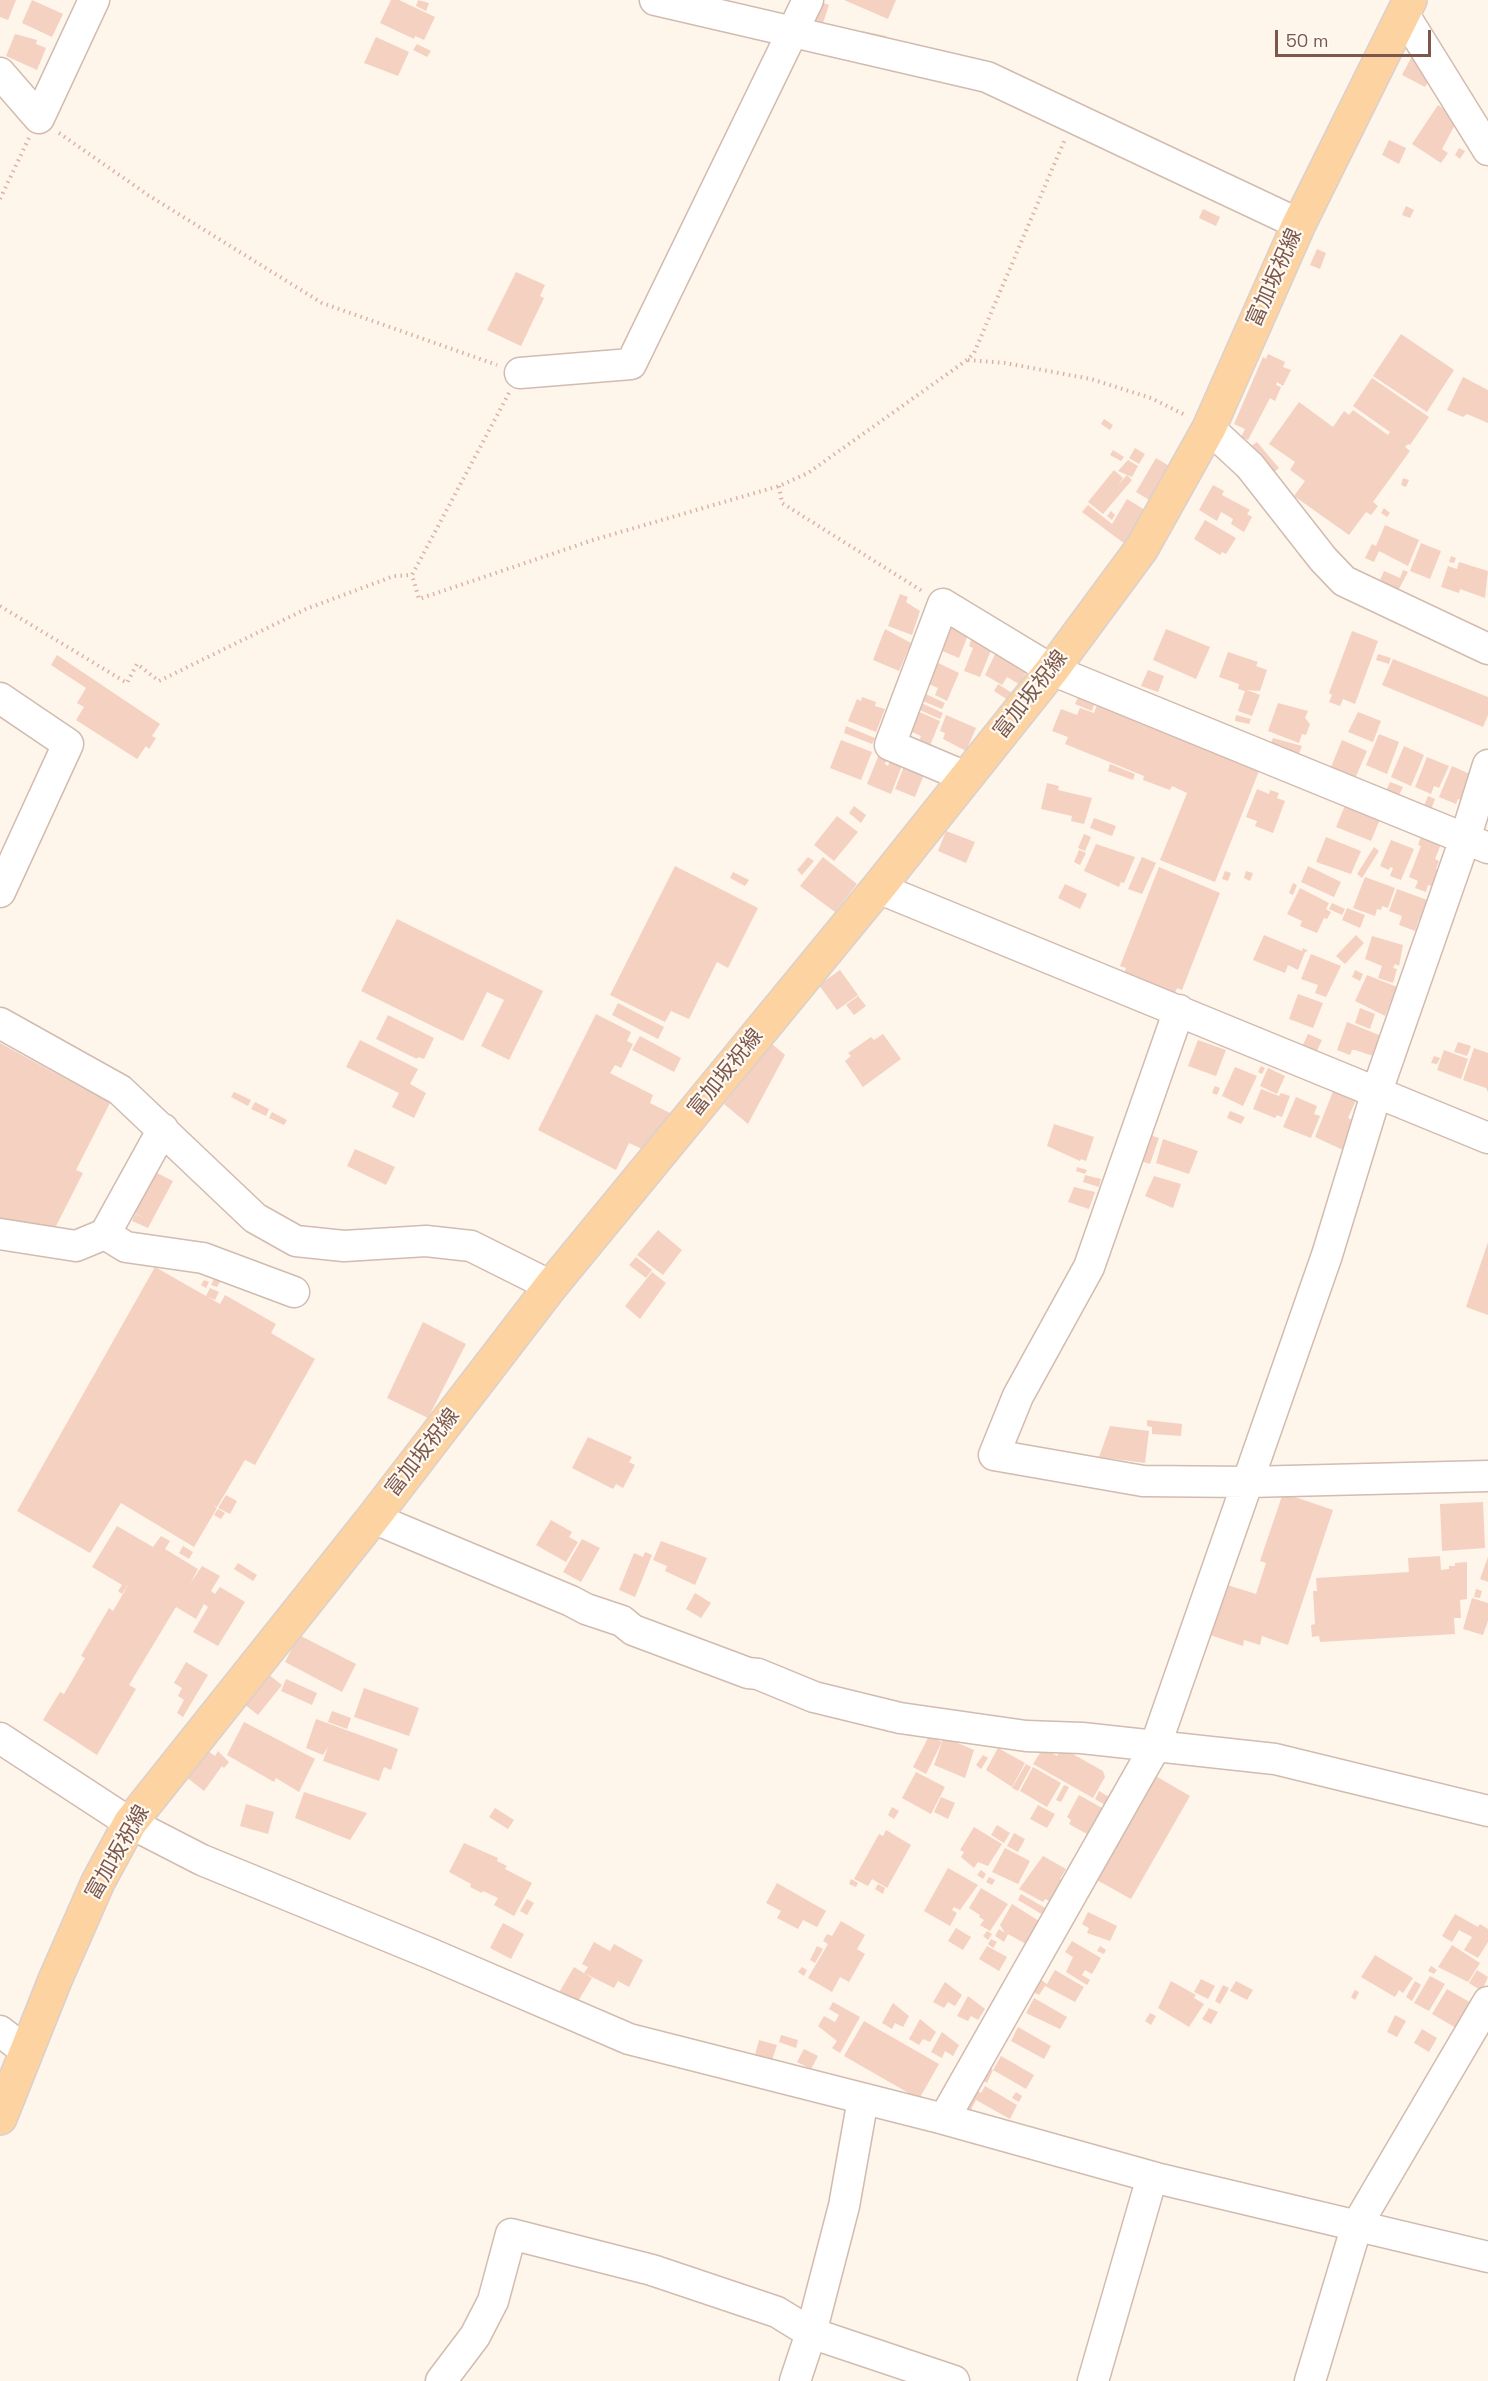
<!DOCTYPE html>
<meta charset="utf-8">
<style>
body{margin:0}
#map{position:relative;width:1488px;height:2381px;overflow:hidden;background:#fef5eb;font-family:"Space Grotesk",sans-serif}
canvas{display:block}
.scale{position:absolute;left:1275px;top:30px;width:156px;height:27px;box-sizing:border-box;border:3px solid #7b584b;border-top:0;padding-left:8px;font-size:18px;line-height:21px;white-space:nowrap;color:#7b584b;-webkit-text-stroke:4px #fff9f3;paint-order:stroke}
</style>
<div id="map">
<canvas width="1488" height="2381"></canvas>
<div class="scale">50 m</div>
</div>
<script>
const g = document.querySelector('canvas').getContext('2d');
g.lineJoin = 'round';
function fillPath(path, color) { g.fillStyle = color; g.fill(path, 'evenodd'); }
const toPath = rows => new Path2D(rows.map(r => 'M' + r).join(''));
function strokePath(path, color, width, dash) { g.strokeStyle = color; g.lineWidth = width; g.lineCap = dash ? 'butt' : 'round'; g.setLineDash(dash || []); g.stroke(path); }
function drawText(font, color, halo, rows, align = 'center') {
  g.font = font + ' "Space Grotesk","Noto Sans JP",sans-serif'; g.lineWidth = 4.5; g.setLineDash([]); g.textBaseline = 'middle'; g.strokeStyle = halo; g.fillStyle = color; for (const [text, x, y, turn = 0] of rows) {
    g.save(); g.translate(x, y); g.rotate((+turn || 0) * Math.PI / 180); g.textAlign = isNaN(turn) ? turn : align; if (halo) g.strokeText(text, 0, 0); g.fillText(text, 0, 0); g.restore();
  }
}
const building = toPath([
 [0,0,16,0,8,20,0,17],
 [32,0,63,14,52,37,22,23],
 [391,0,399,0,435,17,424,40,415,36,414,39,380,23],
 [418,0,429,3,426,11,416,6],
 [815,0,829,5,822,26,808,21],
 [844,0,896,0,888,19],
 [862,31,886,36,884,43,861,38],
 [15,34,37,40,36,44,46,48,37,70,6,56],
 [376,37,409,52,398,76,364,63],
 [1420,41,1435,70,1425,87,1402,75],
 [417,44,431,51,427,57,413,50],
 [1438,105,1458,119,1442,149,1448,153,1441,163,1412,144],
 [1389,140,1406,148,1399,164,1382,155],
 [1459,148,1465,151,1460,159,1455,155],
 [1406,206,1414,210,1410,218,1402,215],
 [1203,209,1220,217,1216,226,1199,218],
 [1317,249,1326,253,1320,269,1310,265],
 [516,272,545,285,540,296,544,298,521,346,487,330],
 [1401,334,1454,370,1427,412,1373,376],
 [1268,354,1285,362,1283,367,1291,370,1283,386,1277,382,1276,385,1281,387,1275,401,1270,398,1248,440,1241,437,1245,429,1234,424,1263,357,1266,359],
 [1463,377,1488,390,1488,423,1467,414,1463,417,1447,410],
 [1372,378,1429,417,1410,445,1408,444,1405,447,1410,451,1373,502,1378,506,1371,515,1366,512,1349,535,1294,496,1305,481,1290,470,1295,462,1269,444,1299,402,1333,427,1344,411,1349,415,1353,410,1388,435,1390,432,1353,406],
 [1104,419,1113,425,1110,430,1101,424],
 [1257,442,1279,468,1273,473,1250,447],
 [1135,448,1145,454,1139,464,1129,458],
 [1113,450,1124,457,1121,461,1110,455],
 [1156,458,1171,467,1151,501,1136,492],
 [1128,460,1138,466,1132,477,1118,471],
 [1114,470,1123,478,1118,485,1127,475,1132,480,1103,514,1088,502],
 [1403,478,1409,480,1406,487,1401,485],
 [1213,485,1224,491,1222,495,1250,510,1247,514,1252,517,1244,532,1231,524,1233,519,1221,512,1217,521,1199,510],
 [1127,499,1145,510,1125,544,1082,512,1088,505,1112,524],
 [1384,508,1390,513,1387,517,1381,513],
 [1111,511,1115,515,1112,520,1107,516],
 [1205,520,1236,538,1226,554,1222,552,1220,555,1194,539],
 [1385,525,1419,540,1408,566,1379,551,1374,562,1365,558,1372,544,1376,546],
 [1421,543,1441,551,1430,579,1410,571],
 [1451,556,1456,558,1454,563,1449,562],
 [1459,562,1488,571,1485,598,1460,589,1459,593,1441,587,1448,566,1457,569],
 [1403,570,1408,572,1395,596,1377,587,1384,571,1400,578],
 [900,594,908,597,906,602,920,611,912,635,888,626],
 [945,625,968,635,959,658,935,648],
 [885,629,911,643,899,671,873,660],
 [1166,629,1210,647,1196,679,1153,660],
 [1352,631,1378,641,1355,704,1343,699,1340,706,1329,702,1332,695,1329,693],
 [972,637,992,648,980,677,964,671,973,648,969,646],
 [997,650,1028,669,1019,684,1007,677,1002,685,985,675],
 [1228,652,1258,662,1256,666,1267,670,1260,691,1247,690,1260,695,1252,716,1238,711,1245,691,1238,689,1239,684,1219,677],
 [1378,654,1391,658,1389,664,1376,660],
 [57,655,160,724,152,736,156,738,149,749,146,746,137,759,76,720,84,707,77,703,86,688,51,665],
 [930,659,959,673,947,701,935,695,938,688,920,680],
 [1393,659,1488,697,1488,715,1483,727,1382,685],
 [1148,670,1164,676,1158,692,1141,686],
 [998,684,1012,693,1008,700,994,691],
 [917,690,945,703,942,709,913,697],
 [1079,695,1095,701,1092,711,1075,704],
 [862,697,876,702,875,706,885,709,876,732,848,721,857,699,861,701],
 [917,701,943,713,940,719,913,707],
 [1278,703,1308,711,1305,718,1310,724,1306,735,1302,734,1299,743,1268,731],
 [1097,705,1177,737,1179,732,1230,752,1228,758,1259,771,1215,882,1160,860,1187,793,1172,786,1170,790,1143,780,1144,776,1065,744,1068,737,1052,731,1061,709,1077,715,1080,708,1094,713],
 [917,711,940,721,929,748,918,743,921,736,910,731],
 [1358,712,1381,721,1373,742,1348,732],
 [946,715,976,728,966,751,943,739,945,733,940,731],
 [1236,715,1251,719,1249,724,1235,721],
 [846,726,875,738,872,744,844,733],
 [1379,734,1399,742,1387,774,1366,765],
 [1273,738,1302,746,1296,761,1268,750],
 [841,740,872,752,861,780,830,768],
 [1342,740,1367,751,1353,783,1329,772],
 [1404,746,1424,755,1411,786,1391,777],
 [880,752,888,755,885,764,888,766,891,758,903,763,891,794,867,784],
 [1427,757,1449,766,1439,788,1434,786,1431,794,1415,787],
 [905,764,925,772,915,797,895,789],
 [1110,764,1135,774,1133,780,1108,771],
 [1452,766,1474,776,1464,801,1458,799,1456,804,1439,797],
 [1390,782,1403,787,1397,799,1385,794],
 [1047,783,1059,786,1058,790,1092,798,1084,824,1071,821,1072,816,1041,809],
 [1257,789,1269,794,1270,790,1279,793,1277,798,1285,801,1273,833,1255,826,1257,821,1246,817],
 [1428,796,1435,799,1429,815,1422,811],
 [1346,803,1381,817,1371,841,1336,827],
 [854,806,866,815,861,823,849,813],
 [837,816,858,832,834,861,814,845],
 [1094,818,1116,826,1112,836,1090,828],
 [946,831,975,842,966,863,938,851],
 [1423,831,1443,839,1435,859,1439,861,1436,869,1441,871,1434,887,1428,885,1426,892,1415,888,1418,881,1409,877,1421,846,1418,845],
 [1084,834,1091,837,1085,851,1078,848],
 [1326,837,1361,851,1351,874,1316,862],
 [1391,840,1414,849,1401,880,1390,876,1393,868,1390,867,1389,870,1380,866],
 [1096,844,1135,857,1124,883,1121,882,1119,887,1084,871],
 [1374,847,1379,851,1362,878,1357,874],
 [1079,850,1086,853,1080,865,1074,862],
 [808,857,814,861,802,875,797,870],
 [823,857,857,884,835,912,800,886],
 [1142,857,1156,863,1142,894,1128,889],
 [675,866,758,908,728,968,717,962,689,1019,671,1011,665,1022,610,995],
 [1308,866,1341,882,1334,897,1301,882],
 [1159,867,1220,893,1182,990,1177,988,1174,996,1123,976,1126,968,1120,966],
 [1225,871,1231,873,1228,881,1222,879],
 [1246,871,1253,873,1250,881,1244,878],
 [733,872,749,880,745,886,730,878],
 [1365,877,1395,888,1388,908,1382,906,1381,910,1377,909,1375,916,1353,908],
 [1293,883,1297,885,1293,895,1289,893],
 [1065,884,1087,894,1080,909,1058,898],
 [1300,888,1329,903,1326,909,1331,912,1327,919,1324,918,1317,933,1300,926,1302,921,1287,914],
 [1397,889,1430,901,1423,921,1419,919,1415,931,1399,925,1402,916,1389,911],
 [1332,903,1345,909,1342,915,1329,909],
 [1347,908,1365,915,1360,928,1342,920],
 [397,919,543,991,509,1060,481,1046,504,1000,487,992,463,1041,361,991],
 [1264,935,1302,951,1303,948,1308,951,1305,952,1298,970,1288,965,1285,973,1253,960],
 [1356,935,1364,943,1345,964,1336,956],
 [1372,936,1403,945,1399,966,1395,964,1393,968,1397,969,1393,983,1378,978,1382,966,1365,959],
 [1311,954,1341,966,1326,997,1315,993,1318,985,1301,979],
 [840,970,858,995,837,1010,819,985],
 [1355,970,1363,974,1360,981,1352,977],
 [1367,975,1397,987,1385,1016,1355,1001],
 [1298,994,1323,1003,1313,1028,1289,1019],
 [858,996,866,1006,854,1015,846,1005],
 [618,1003,664,1027,658,1039,612,1015],
 [1360,1008,1375,1014,1370,1029,1355,1023],
 [596,1014,631,1032,627,1041,633,1044,621,1068,615,1065,610,1073,653,1095,650,1103,672,1114,642,1149,629,1143,616,1170,538,1130],
 [388,1015,434,1038,424,1059,418,1057,417,1059,376,1039],
 [1347,1022,1384,1037,1376,1057,1355,1050,1352,1050,1350,1055,1337,1050],
 [883,1034,901,1059,863,1087,845,1061,851,1056,848,1053,871,1037,874,1040],
 [1308,1034,1322,1040,1315,1055,1301,1049],
 [640,1036,681,1058,674,1072,632,1050],
 [360,1040,418,1069,410,1084,426,1093,414,1118,392,1107,399,1093,346,1067],
 [1198,1040,1226,1050,1216,1076,1188,1066],
 [1458,1042,1471,1046,1467,1056,1454,1052],
 [0,1043,110,1103,76,1170,83,1173,53,1232,0,1225],
 [772,1044,785,1055,748,1124,724,1104],
 [1474,1048,1488,1053,1488,1092,1486,1088,1463,1080],
 [1444,1050,1468,1059,1461,1079,1437,1070],
 [1434,1056,1440,1058,1437,1064,1431,1063],
 [1261,1066,1265,1068,1262,1074,1258,1072],
 [1235,1067,1257,1076,1243,1106,1222,1096],
 [1268,1068,1285,1076,1277,1094,1260,1086],
 [1215,1086,1220,1088,1217,1095,1212,1093],
 [1261,1089,1279,1096,1281,1093,1290,1096,1282,1117,1277,1115,1275,1118,1253,1109],
 [1334,1089,1357,1098,1348,1118,1354,1121,1354,1126,1343,1150,1315,1137],
 [234,1092,251,1100,248,1106,231,1097],
 [1296,1097,1317,1106,1314,1114,1320,1116,1311,1138,1283,1127],
 [255,1102,269,1109,266,1116,251,1109],
 [1230,1111,1245,1117,1241,1124,1227,1118],
 [272,1112,287,1120,284,1125,269,1118],
 [1054,1124,1094,1137,1086,1161,1081,1159,1080,1161,1047,1146],
 [1147,1134,1159,1138,1150,1164,1138,1160],
 [1163,1139,1198,1151,1189,1174,1156,1163],
 [355,1149,395,1167,386,1185,347,1166],
 [1077,1167,1087,1170,1085,1174,1076,1171],
 [155,1172,173,1181,148,1228,132,1221,135,1214,145,1218,134,1213],
 [1085,1175,1101,1179,1099,1187,1083,1182],
 [1154,1176,1181,1184,1173,1208,1145,1196],
 [1074,1187,1095,1192,1089,1209,1068,1202],
 [658,1230,682,1250,663,1275,637,1255],
 [1488,1242,1488,1315,1466,1307],
 [636,1257,652,1270,646,1278,629,1265],
 [155,1267,220,1304,225,1295,276,1324,271,1333,315,1359,255,1465,245,1460,217,1507,213,1505,217,1508,194,1547,121,1503,90,1553,17,1511],
 [652,1272,666,1283,640,1319,625,1306],
 [214,1279,220,1282,217,1287,211,1285],
 [204,1280,209,1282,206,1288,201,1285],
 [210,1288,219,1292,215,1300,206,1296],
 [423,1322,466,1344,428,1418,387,1398],
 [1147,1420,1182,1424,1181,1436,1152,1434,1152,1427,1147,1426],
 [1110,1426,1149,1431,1145,1463,1099,1457],
 [588,1437,632,1457,629,1462,635,1465,623,1488,616,1484,613,1489,572,1468],
 [1283,1493,1333,1510,1288,1645,1262,1636,1260,1645,1244,1640,1243,1646,1207,1634,1224,1584,1256,1594,1266,1563,1260,1561],
 [226,1495,237,1501,230,1514,218,1508],
 [1483,1502,1485,1548,1442,1551,1440,1504],
 [218,1509,225,1513,221,1519,214,1515],
 [551,1520,572,1532,569,1537,578,1542,566,1562,536,1545],
 [117,1526,153,1547,161,1536,170,1541,165,1549,198,1569,190,1584,202,1566,220,1576,211,1591,215,1594,220,1587,245,1602,218,1646,193,1632,208,1607,204,1604,196,1619,176,1607,129,1685,136,1689,97,1755,43,1720,60,1692,64,1694,85,1658,81,1656,109,1608,113,1611,130,1582,122,1594,118,1591,122,1585,92,1567],
 [582,1539,600,1548,581,1582,563,1572],
 [661,1541,707,1558,695,1585,665,1571,667,1566,653,1560],
 [183,1546,193,1552,189,1559,179,1553],
 [645,1552,652,1555,635,1597,619,1590,634,1553,643,1557],
 [1440,1556,1441,1570,1449,1569,1449,1566,1455,1566,1455,1563,1467,1562,1467,1599,1460,1600,1461,1618,1454,1618,1455,1634,1320,1642,1319,1636,1312,1637,1311,1625,1315,1624,1313,1591,1317,1591,1316,1578,1409,1572,1408,1558],
 [1488,1557,1488,1582,1480,1579],
 [238,1563,257,1575,253,1581,234,1569],
 [1476,1589,1482,1591,1480,1598,1474,1597],
 [695,1593,711,1603,701,1618,686,1609],
 [1472,1598,1488,1603,1488,1621,1483,1635,1463,1629],
 [299,1635,356,1664,342,1692,285,1662,292,1648,289,1646],
 [186,1662,208,1675,183,1717,177,1713,184,1700,178,1696,182,1688,174,1683],
 [268,1674,282,1685,258,1715,244,1704],
 [286,1679,317,1693,312,1705,281,1691],
 [364,1688,419,1708,409,1736,354,1717],
 [332,1711,351,1718,347,1729,328,1722],
 [316,1719,398,1749,391,1770,384,1767,379,1781,323,1761,328,1747,323,1755,306,1748],
 [244,1722,315,1759,299,1792,276,1778,274,1782,227,1755],
 [929,1736,942,1742,926,1774,913,1767],
 [944,1737,974,1750,965,1778,934,1765],
 [998,1748,1025,1763,1012,1787,986,1770],
 [1043,1748,1057,1756,1062,1748,1103,1771,1105,1777,1093,1798,1033,1764],
 [205,1749,215,1756,218,1751,229,1762,224,1768,222,1766,204,1791,185,1776],
 [983,1755,988,1758,981,1769,976,1765],
 [1026,1764,1031,1767,1018,1791,1012,1788],
 [1033,1767,1061,1783,1047,1807,1020,1791],
 [916,1772,945,1787,931,1814,902,1798],
 [1154,1775,1190,1796,1131,1899,1095,1879],
 [1064,1785,1069,1787,1061,1802,1056,1800],
 [1099,1791,1109,1797,1105,1805,1095,1799],
 [304,1792,367,1813,350,1840,295,1818],
 [1079,1795,1102,1808,1087,1834,1069,1824,1071,1820,1067,1817],
 [941,1797,955,1803,948,1819,934,1812],
 [246,1804,274,1812,268,1834,240,1826],
 [1038,1805,1055,1814,1047,1828,1030,1819],
 [892,1807,899,1811,894,1819,888,1815],
 [495,1808,514,1820,508,1829,489,1817],
 [997,1825,1010,1833,1004,1843,991,1835],
 [974,1827,1002,1844,988,1866,978,1862,974,1868,961,1857,964,1852,960,1850],
 [886,1830,911,1845,887,1888,872,1879,868,1886,854,1879,879,1834,883,1836],
 [1014,1833,1025,1839,1018,1852,1007,1846],
 [464,1843,498,1858,497,1861,507,1866,505,1869,532,1883,514,1916,494,1905,498,1898,483,1891,482,1893,470,1887,471,1884,449,1872],
 [1005,1848,1030,1861,1018,1884,992,1872],
 [1043,1856,1066,1869,1060,1879,1063,1880,1051,1902,1045,1899,1043,1902,1019,1889],
 [948,1868,978,1885,960,1910,954,1907,952,1910,957,1913,950,1926,924,1911],
 [981,1870,986,1874,983,1879,977,1875],
 [989,1877,995,1880,992,1885,986,1882],
 [851,1879,858,1883,856,1887,849,1884],
 [777,1883,826,1911,817,1927,803,1920,798,1929,777,1918,781,1911,766,1903],
 [878,1884,885,1888,883,1894,875,1889],
 [981,1888,1008,1904,990,1931,980,1925,984,1920,979,1917,980,1915,969,1908],
 [1021,1894,1047,1909,1043,1915,1018,1900],
 [527,1899,534,1903,527,1915,520,1911],
 [1012,1904,1039,1921,1026,1944,1008,1934,1004,1942,995,1936,999,1929,1005,1933,1000,1925],
 [1088,1912,1117,1926,1110,1941,1087,1933,1089,1928,1082,1924],
 [1455,1914,1478,1927,1480,1924,1488,1929,1488,1942,1478,1958,1464,1950,1472,1937,1459,1930,1452,1942,1442,1936],
 [841,1921,865,1935,857,1949,865,1954,849,1982,840,1977,832,1992,808,1978,828,1944,823,1941,827,1934,832,1936],
 [503,1923,524,1934,511,1959,490,1948],
 [956,1928,971,1937,963,1950,948,1941],
 [987,1931,992,1934,988,1940,983,1936],
 [991,1939,997,1942,993,1948,988,1944],
 [1072,1941,1101,1958,1092,1974,1085,1970,1082,1975,1090,1980,1087,1985,1066,1972,1073,1957,1065,1952],
 [594,1942,610,1951,614,1944,643,1960,629,1987,618,1981,614,1988,584,1973,588,1967,582,1964],
 [1452,1945,1480,1963,1468,1982,1438,1967],
 [817,1946,823,1949,815,1963,810,1960],
 [987,1946,1007,1957,999,1971,979,1959],
 [1100,1946,1106,1950,1104,1954,1097,1951],
 [1375,1955,1413,1978,1403,1993,1399,1990,1395,1997,1361,1977],
 [1431,1966,1437,1970,1434,1974,1428,1971],
 [574,1967,592,1978,575,2006,557,1996],
 [802,1967,807,1970,804,1976,798,1972],
 [1055,1970,1084,1987,1075,2002,1045,1986,1039,1995,1026,1988,1034,1975,1047,1984],
 [1477,1970,1488,1977,1482,1991,1469,1983],
 [1430,1976,1445,1984,1429,2011,1414,2003],
 [1201,1979,1215,1986,1208,1999,1194,1992],
 [1171,1981,1196,1995,1194,1998,1204,2004,1189,2027,1158,2008],
 [1236,1981,1253,1990,1247,2000,1230,1991],
 [1415,1981,1421,1985,1412,2001,1406,1997],
 [945,1982,962,1995,955,2006,948,2002,944,2008,933,2002],
 [1223,1985,1229,1988,1220,2004,1215,2001],
 [1447,1989,1473,2004,1458,2029,1432,2014],
 [1355,1990,1359,1992,1355,2000,1351,1997],
 [968,1996,985,2009,978,2020,971,2016,968,2021,957,2016],
 [1034,1998,1067,2017,1060,2029,1026,2013],
 [833,2002,860,2017,840,2053,832,2048,837,2041,818,2026,824,2016,835,2022,839,2015,829,2009],
 [893,2003,909,2016,903,2027,895,2023,892,2029,882,2023],
 [1209,2008,1218,2012,1211,2024,1202,2019],
 [1150,2013,1156,2016,1151,2025,1145,2021],
 [1395,2015,1406,2021,1397,2037,1387,2032],
 [920,2019,936,2032,930,2042,923,2039,919,2045,909,2039],
 [864,2021,939,2064,919,2099,844,2056],
 [1018,2027,1051,2046,1044,2059,1011,2041],
 [1422,2029,1437,2038,1429,2052,1414,2043],
 [942,2032,959,2045,953,2056,945,2051,942,2058,931,2052],
 [781,2035,798,2040,796,2048,779,2042],
 [759,2040,777,2045,772,2060,755,2055],
 [804,2049,818,2056,811,2069,797,2062],
 [1001,2056,1034,2075,1026,2089,993,2070],
 [981,2063,993,2070,987,2083,974,2076],
 [972,2078,982,2084,978,2091,981,2093,985,2086,1017,2105,1010,2119,976,2100,968,2115,960,2111],
 [1016,2092,1022,2096,1019,2102,1012,2098]
]);
const path = toPath([
 [59,133,148,195,322,303,497,365],
 [0,199,29,138],
 [968,360,1005,363,1091,379,1151,398,1185,415],
 [509,393,412,575,419,599,593,540,779,486,808,473,967,360,974,353,1065,139],
 [779,486,782,503,922,591],
 [0,606,127,683,137,664,159,681,306,609,394,576,412,575]
]);
const minor = toPath([
 [655,0,987,77,1299,224],
 [1403,13,1488,150],
 [0,73,39,118,94,0],
 [520,373,631,364,808,0],
 [1209,428,1250,466,1323,559,1344,581,1488,649],
 [0,698,68,744,0,892],
 [966,777,890,745,943,604,1052,670,1488,848],
 [878,888,1488,1138],
 [1179,1010,1089,1267,1018,1396,994,1455,1143,1481,1248,1482,1488,1476],
 [0,1023,120,1090,255,1218,296,1241,344,1246,426,1241,471,1246,551,1286],
 [0,1234,76,1246,105,1234,163,1129],
 [105,1234,126,1247,203,1258,294,1292],
 [373,1518,571,1601,586,1609,622,1621,633,1630,748,1673,758,1674,814,1697,900,1718,1026,1736,1082,1738,1275,1759,1488,1811],
 [0,1738,130,1823,202,1860,429,1953,629,2039,944,2119,1156,2178,1488,2257],
 [0,2031,27,2052],
 [944,2119,1155,1747,1327,1255,1377,1091,1465,839,1488,765],
 [441,2381,475,2336,493,2301,511,2234,652,2270,777,2312,811,2333,954,2381],
 [795,2381,811,2333,844,2206,863,2099],
 [1093,2381,1152,2177],
 [1310,2381,1357,2225,1488,2002]
]);
const major = toPath([
 [0,2118,55,1980,98,1882,130,1823,373,1518,551,1286,878,888,1052,670,1142,548,1209,428,1299,224,1410,0]
]);
const streetNames = [
 ["富加坂祝線",1275,278,-66],
 ["富加坂祝線",1031,695,-52],
 ["富加坂祝線",726,1073,-51],
 ["富加坂祝線",423,1453,-52],
 ["富加坂祝線",118,1853,-60]
];
fillPath(building, '#f5d1c1');
strokePath(minor, '#d2bbaf', 33);
strokePath(major, '#dad0cd', 36);
strokePath(path, '#dbb3a3', 4, [1.5, 4.5]);
strokePath(minor, '#fff', 30);
strokePath(major, '#fed3a2', 33);
drawText('21px', '#7b584b', '#fff9f3', streetNames);
</script>
